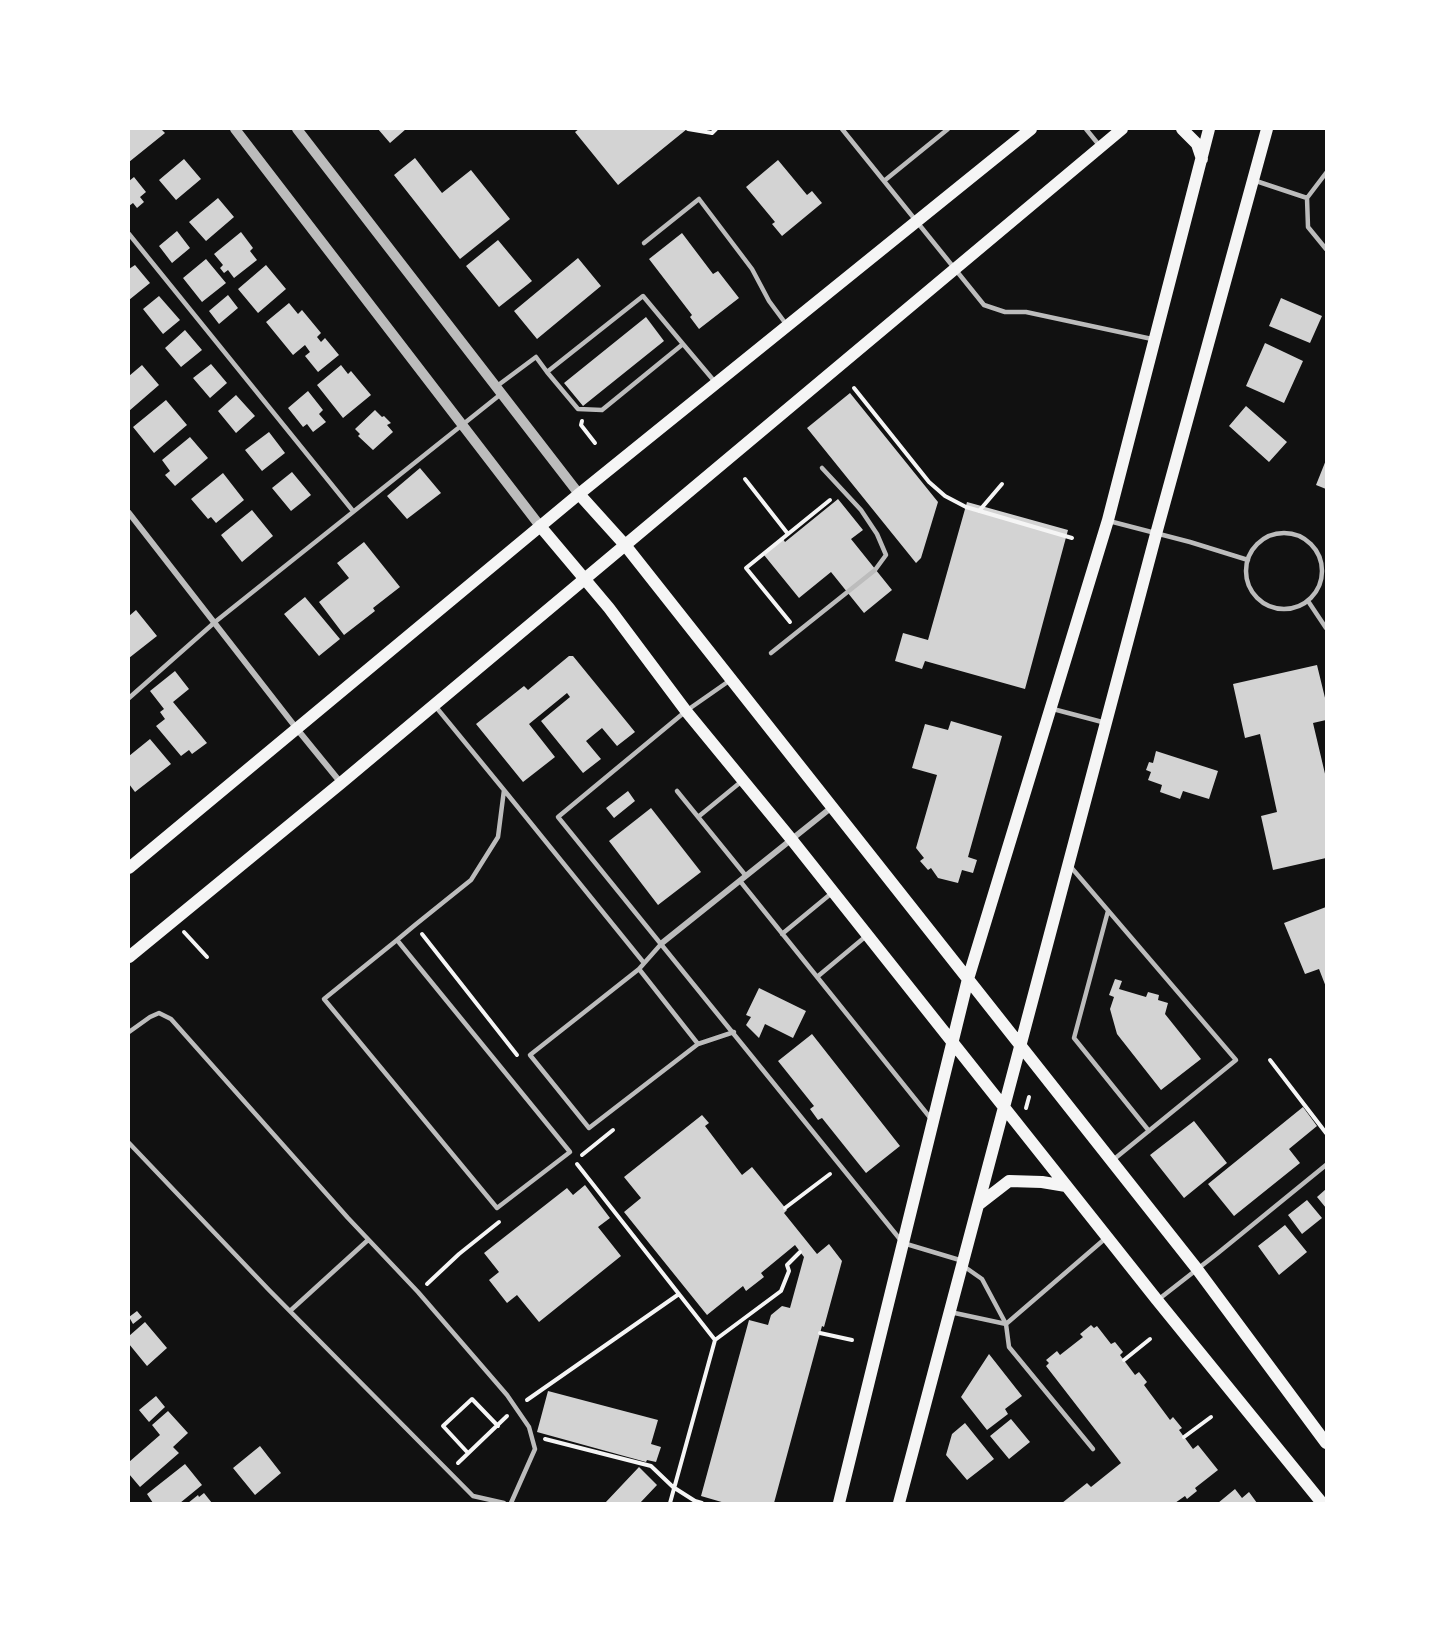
<!DOCTYPE html>
<style>
body{margin:0}
#map{position:relative;width:1455px;height:1632px;overflow:hidden;background:#111;font-family:Raleway,sans-serif}
canvas{display:block}
.frame{position:absolute;inset:0;border:130px solid #fff;pointer-events:none}
</style>
<div id="map">
<canvas width="1455" height="1632"></canvas>
<div class="frame"></div>
</div>
<script>
const g = document.querySelector('canvas').getContext('2d');
g.lineJoin = 'round';
function fillPath(path, color) { g.fillStyle = color; g.fill(path, 'evenodd'); }
const toPath = rows => new Path2D(rows.map(r => 'M' + r).join(''));
function strokePath(path, color, width, dash) { g.strokeStyle = color; g.lineWidth = width; g.lineCap = dash ? 'butt' : 'round'; g.setLineDash(dash || []); g.stroke(path); }
const building = toPath([
 [129,129,161,129,165,133,129,162],
 [378,129,406,129,390,143],
 [579,129,687,129,618,185,575,132],
 [415,158,442,193,471,170,510,219,460,259,394,175],
 [184,159,201,179,176,200,159,180],
 [778,160,807,195,812,191,822,203,782,236,772,224,775,222,746,187],
 [134,177,146,192,140,197,144,202,137,208,133,203,129,206,129,181],
 [218,198,234,217,206,241,189,222],
 [177,231,190,248,172,263,159,246],
 [241,232,253,248,250,251,257,260,234,278,228,270,224,273,220,268,223,265,214,254],
 [682,233,713,274,718,271,739,298,699,329,690,317,692,315,649,259],
 [498,240,532,281,499,307,466,266],
 [578,258,601,286,537,339,514,311],
 [206,259,226,283,202,302,183,278],
 [135,265,150,283,129,300,129,269],
 [266,265,286,289,258,313,238,289],
 [228,295,238,308,219,324,209,311],
 [159,296,180,320,163,334,143,309],
 [1281,298,1322,316,1310,343,1269,326],
 [289,303,298,314,302,310,321,333,317,337,321,342,325,338,339,355,318,372,305,356,310,352,305,345,293,355,266,322],
 [646,317,664,341,583,406,564,383],
 [185,330,202,350,181,367,165,348],
 [1265,343,1303,361,1284,403,1246,386],
 [211,364,227,383,210,398,193,378],
 [142,365,159,385,129,411,129,376],
 [341,365,348,374,351,371,371,395,343,418,317,385],
 [308,391,323,410,319,414,326,422,313,432,307,424,303,427,288,408],
 [850,393,938,502,921,558,916,563,807,428],
 [236,395,255,416,236,433,218,411],
 [166,400,187,425,154,453,133,427],
 [1246,406,1287,442,1269,462,1229,426],
 [375,410,382,417,384,416,391,423,387,425,393,432,373,450,358,436,360,434,355,429],
 [269,432,285,453,262,471,245,450],
 [190,437,208,458,175,486,165,475,170,471,162,460],
 [1326,460,1326,489,1316,485],
 [420,468,441,493,407,519,387,496],
 [292,472,311,495,291,511,272,488],
 [223,473,244,500,216,523,211,517,208,519,191,499],
 [838,499,863,530,851,539,892,590,864,613,831,572,799,598,764,555,783,539,785,542],
 [967,502,1068,530,1025,689,925,661,922,669,895,661,903,633,928,640],
 [252,510,273,536,242,562,221,535],
 [364,542,400,587,373,608,375,611,344,635,319,602,349,578,337,563],
 [305,597,340,639,319,656,284,614],
 [136,610,157,636,129,658,129,616],
 [569,656,573,656,635,732,617,746,602,728,586,741,601,759,583,773,541,721,570,697,567,693,529,724,555,757,523,782,476,724,524,686,528,690],
 [1317,665,1326,702,1326,720,1313,723,1326,778,1326,858,1273,870,1261,816,1277,812,1260,734,1245,738,1233,684],
 [175,671,189,689,173,702,207,743,192,754,189,750,181,756,156,726,165,719,160,712,164,709,150,691],
 [951,721,1002,736,968,857,977,860,973,873,962,870,958,883,938,878,931,868,928,870,920,861,924,858,916,848,937,775,912,768,925,724,948,730],
 [150,739,171,764,135,792,129,784,129,756],
 [1156,751,1218,771,1209,799,1183,791,1180,799,1160,792,1162,785,1148,780,1151,772,1146,770,1149,762,1153,763],
 [628,791,635,801,614,818,606,808],
 [651,808,701,872,658,905,609,841],
 [1326,907,1326,987,1319,969,1305,974,1284,923],
 [1115,979,1122,981,1119,989,1146,997,1148,992,1159,995,1158,1000,1168,1003,1165,1014,1201,1059,1161,1090,1117,1034,1110,1009,1114,997,1109,995],
 [759,988,806,1011,793,1038,765,1024,759,1038,746,1025,751,1017,746,1015],
 [812,1034,900,1146,866,1173,822,1118,818,1120,810,1109,814,1106,778,1061],
 [1303,1107,1317,1126,1289,1149,1300,1163,1234,1216,1208,1184],
 [702,1115,709,1123,705,1126,742,1175,752,1167,787,1210,784,1213,817,1254,829,1244,842,1261,824,1327,822,1326,774,1503,725,1503,701,1496,749,1320,768,1325,771,1315,782,1306,790,1308,804,1257,795,1245,761,1273,764,1277,746,1291,743,1286,707,1315,624,1212,641,1198,624,1177],
 [1194,1121,1227,1163,1184,1198,1150,1155],
 [585,1185,610,1218,598,1227,621,1256,539,1322,517,1295,507,1303,489,1280,499,1272,484,1253,567,1188,573,1195],
 [1326,1189,1326,1208,1317,1197],
 [1307,1200,1322,1218,1302,1234,1288,1215],
 [1285,1225,1307,1252,1279,1275,1258,1246],
 [137,1311,142,1317,133,1324,129,1317],
 [145,1322,167,1348,147,1366,129,1344,129,1336],
 [1091,1325,1094,1328,1097,1326,1111,1344,1115,1342,1123,1352,1120,1355,1135,1375,1139,1372,1147,1382,1144,1385,1170,1420,1173,1417,1182,1428,1179,1430,1193,1449,1198,1445,1218,1470,1195,1488,1197,1491,1187,1499,1185,1496,1175,1503,1062,1503,1087,1483,1091,1487,1121,1463,1046,1366,1049,1363,1046,1360,1057,1351,1060,1355,1083,1337,1080,1334],
 [989,1354,1022,1396,1005,1409,1008,1414,987,1430,961,1397],
 [548,1391,658,1420,651,1444,661,1447,656,1462,647,1460,646,1462,537,1432],
 [156,1396,165,1407,149,1422,139,1410],
 [168,1411,188,1433,173,1447,179,1453,140,1487,129,1474,129,1462,160,1435,152,1425],
 [1011,1419,1030,1442,1009,1459,990,1436],
 [965,1423,994,1459,967,1480,946,1455,952,1434],
 [260,1446,281,1473,255,1495,233,1468],
 [185,1464,202,1485,180,1503,153,1503,147,1494],
 [639,1467,657,1485,640,1503,605,1503],
 [1235,1489,1242,1498,1249,1492,1257,1503,1218,1503],
 [204,1493,212,1503,188,1503,198,1495,199,1497]
]);
const path = toPath([
 [688,129,712,133,716,129],
 [854,388,929,482,945,496,966,507,1072,538],
 [582,421,581,425,595,443],
 [745,479,788,534],
 [979,511,1002,484],
 [790,622,746,568,830,500],
 [184,932,207,957],
 [422,934,517,1055],
 [1270,1060,1326,1133],
 [1026,1108,1029,1097],
 [582,1155,613,1130],
 [577,1164,715,1340],
 [785,1208,830,1174],
 [427,1284,459,1254,499,1222],
 [820,1333,852,1340],
 [1124,1360,1150,1339],
 [527,1400,679,1294],
 [1184,1437,1211,1417],
 [545,1439,651,1466,673,1487,695,1501,702,1503],
 [468,1453,443,1426,472,1399,498,1426],
 [458,1463,507,1416],
 [670,1503,715,1340,781,1291,789,1271,787,1265,800,1252]
]);
const service = toPath([
 [842,129,984,305,1005,312,1026,312,1152,339],
 [1086,129,1099,145],
 [1326,173,1307,198,1308,227,1326,249],
 [1253,180,1307,198],
 [884,181,948,129],
 [129,234,353,511],
 [644,243,699,199,752,269,769,301,786,324],
 [683,344,602,410,578,409,547,372,643,296,683,344,715,382],
 [497,386,536,357,547,372],
 [1109,521,1190,542,1248,560],
 '1246 571a38 38 0 1 1 76 0a38 38 0 1 1-76 0Z',
 [1308,601,1326,628],
 [771,653,875,570,886,555,877,534,861,510,822,468],
 [729,681,686,711,558,817,903,1243,963,1261],
 [129,698,215,622,501,394],
 [1053,709,1106,723],
 [504,790,644,963],
 [677,791,746,876],
 [698,817,742,781],
 [1070,866,1236,1060,1113,1160],
 [740,881,932,1120],
 [1108,911,1074,1038,1149,1131],
 [782,934,833,892],
 [397,940,570,1152,497,1208,324,999,397,940,415,925,471,880,498,837,504,790,436,707],
 [662,943,639,969,530,1055,589,1128,698,1044,734,1032],
 [639,969,698,1044],
 [817,977,865,937],
 [129,1032,150,1017,159,1013,171,1019,348,1218,418,1292,507,1395,529,1427,535,1449,511,1503],
 [129,1143,269,1290,473,1496,504,1503],
 [1159,1299,1218,1253,1326,1165],
 [290,1311,368,1240],
 [950,1312,1006,1324,982,1279,962,1265],
 [1093,1449,1009,1347,1006,1324,1107,1237]
]);
const minor = toPath([
 [129,513,297,729,341,783],
 [662,943,832,807]
]);
const tertiary = toPath([
 [235,129,540,526],
 [297,129,579,494]
]);
const secondary = toPath([
 [1182,129,1197,144,1202,159],
 [579,494,625,545,1197,1269,1326,1443],
 [540,526,609,608,686,711,792,840,1157,1300,1322,1503],
 [129,868,579,494,1031,129],
 [129,957,341,783,1122,129],
 [978,1205,1009,1181,1042,1182,1066,1186],
 [839,1503,968,979,1108,520,1209,129],
 [899,1503,1156,534,1267,129]
]);
fillPath(building, '#d3d3d3');
strokePath(path, '#f5f5f5', 4);
strokePath(service, '#bcbcbc', 4.5);
strokePath(minor, '#bcbcbc', 6);
strokePath(tertiary, '#bcbcbc', 10);
strokePath(secondary, '#f5f5f5', 12);
</script>
